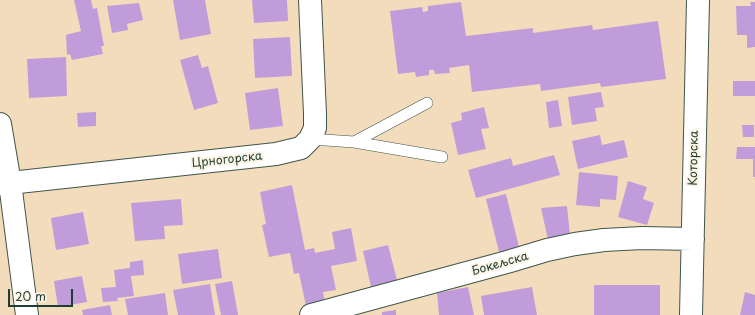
<!DOCTYPE html>
<meta charset="utf-8">
<style>
body{margin:0}
#map{position:relative;width:755px;height:315px;overflow:hidden;background:#f3dcbc;font-family:"Playpen Sans",sans-serif}
canvas{display:block}
.scale{position:absolute;left:8px;top:289px;width:65px;height:18px;box-sizing:border-box;border:2px solid #1f3d34;border-top:0;padding-left:5px;font-size:12px;line-height:14px;white-space:nowrap;color:#1f3d34;-webkit-text-stroke:3px #fcf5e5;paint-order:stroke}
</style>
<div id="map">
<canvas width="755" height="315"></canvas>
<div class="scale">20 m</div>
</div>
<script>
const g = document.querySelector('canvas').getContext('2d');
g.lineJoin = 'round';
function fillPath(path, color) { g.fillStyle = color; g.fill(path, 'evenodd'); }
const toPath = rows => new Path2D(rows.map(r => 'M' + r).join(''));
function strokePath(path, color, width, dash) { g.strokeStyle = color; g.lineWidth = width; g.lineCap = dash ? 'butt' : 'round'; g.setLineDash(dash || []); g.stroke(path); }
function drawText(font, color, halo, rows, align = 'center') {
  g.font = font + ' "Playpen Sans",sans-serif'; g.lineWidth = 4; g.setLineDash([]); g.textBaseline = 'middle'; g.strokeStyle = halo; g.fillStyle = color; for (const [text, x, y, turn = 0] of rows) {
    g.save(); g.translate(x, y); g.rotate((+turn || 0) * Math.PI / 180); g.textAlign = isNaN(turn) ? turn : align; if (halo) g.strokeText(text, 0, 0); g.fillText(text, 0, 0); g.restore();
  }
}
const building = toPath([
 [74,0,91,0,93,9,97,8,104,46,101,46,103,54,72,60,70,54,67,55,66,35,81,31],
 [173,0,205,0,211,34,180,40],
 [252,0,287,0,288,21,254,23],
 [461,2,466,36,533,28,533,33,592,25,593,30,658,21,666,79,601,87,600,83,541,91,540,84,472,92,469,65,449,68,450,73,435,74,434,70,429,70,429,75,416,77,415,72,398,74,390,11,422,7,423,12,428,11,428,6],
 [750,2,755,2,755,47,747,48,747,35,737,35,736,6,751,6],
 [139,3,143,20,127,24,128,30,112,33,107,6],
 [290,37,292,76,255,78,253,39],
 [198,55,202,68,208,66,218,103,194,110,180,60],
 [66,57,67,96,29,98,27,59],
 [733,81,755,81,755,96,733,96],
 [278,88,283,126,250,130,245,93],
 [601,92,604,107,595,108,597,121,572,125,568,97],
 [558,100,562,126,549,128,546,102],
 [484,107,489,128,481,129,486,149,458,155,451,123,462,120,461,113],
 [96,112,96,126,78,127,77,113],
 [742,125,754,125,754,137,743,137],
 [600,135,602,145,624,140,628,157,578,169,572,141],
 [737,147,755,147,755,177,753,177,753,159,736,159],
 [554,155,560,175,476,198,468,170,511,158,513,166],
 [579,172,618,176,616,200,600,199,600,207,576,205],
 [628,181,647,187,643,199,654,203,647,225,618,217],
 [292,185,305,250,314,248,315,253,335,249,332,232,351,228,357,261,331,266,336,290,323,292,325,303,306,306,299,273,294,274,290,253,269,257,262,225,266,224,260,192],
 [506,194,519,247,499,252,486,199],
 [181,199,183,225,164,226,165,239,135,241,131,203],
 [567,206,570,235,548,240,541,208],
 [83,212,89,244,56,250,51,218],
 [388,245,397,280,371,287,363,251],
 [218,249,222,278,182,284,178,254],
 [143,260,144,275,131,276,134,296,117,298,118,301,103,302,101,288,116,287,114,270,130,268,130,262],
 [82,276,87,302,58,307,54,281],
 [232,281,238,315,221,315,215,284],
 [210,284,215,315,178,315,173,290],
 [594,285,660,285,660,315,594,315],
 [468,287,474,315,439,315,437,293],
 [532,287,537,315,484,315,481,296],
 [745,292,755,295,755,315,740,315],
 [165,293,168,315,128,315,125,299],
 [110,305,112,315,83,315,82,310],
 [396,310,396,315,382,315,382,312]
]);
const service = toPath([
 [310,139,354,142,442,157],
 [354,142,427,103]
]);
const minor = toPath([
 [0,124,10,183,27,315],
 [0,184,276,154,301,148,310,139,315,128,315,114,310,0],
 [311,315,507,262,547,250,575,244,604,240,642,238,693,239],
 [691,315,698,0]
]);
const streetNames = [
 ["Которска",694,158,-89],
 ["Црногорска",227,160,-6],
 ["Бокељска",500,264,-16]
];
fillPath(building, '#c09dda');
strokePath(service, '#3f5548', 12);
strokePath(minor, '#3f5548', 24);
strokePath(service, '#fff', 11);
strokePath(minor, '#fff', 22);
drawText('12px', '#1f3d34', '#fcf5e5', streetNames);
</script>
